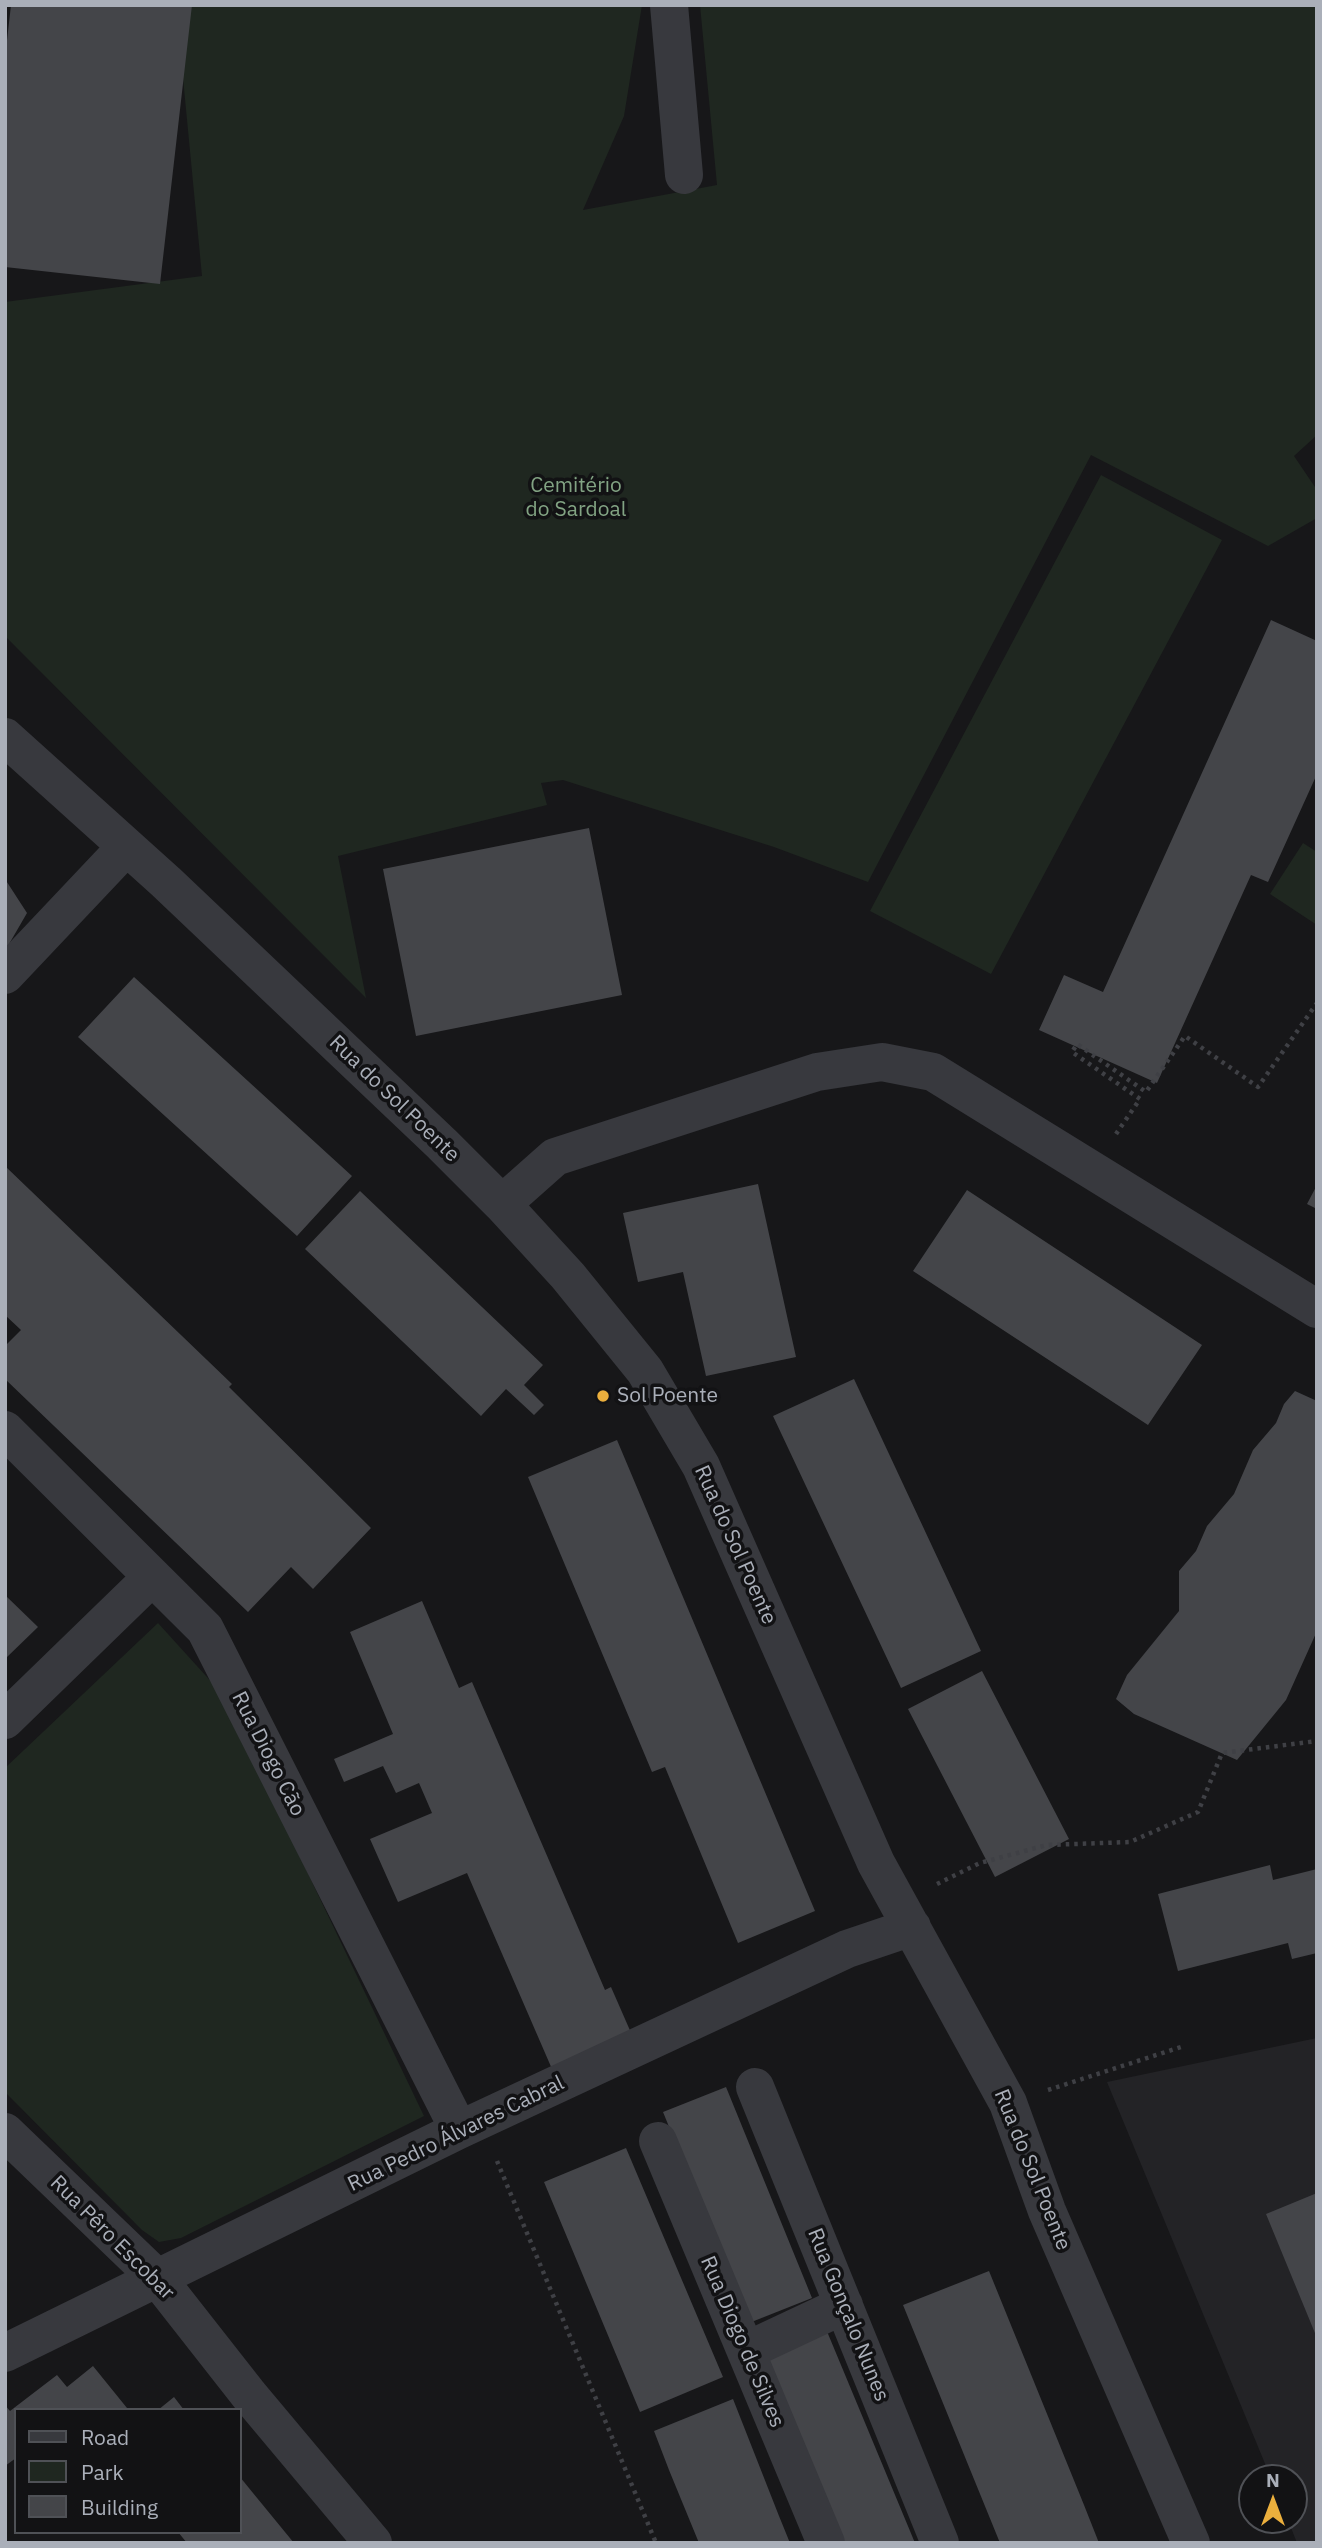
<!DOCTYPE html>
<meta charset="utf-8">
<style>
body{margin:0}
#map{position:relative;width:1322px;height:2548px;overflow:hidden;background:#171719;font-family:"IBM Plex Sans",sans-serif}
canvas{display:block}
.frame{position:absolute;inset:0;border:7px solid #aaafb9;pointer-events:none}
.legend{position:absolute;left:14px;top:2408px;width:228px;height:126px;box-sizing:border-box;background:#121214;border:2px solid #4f5156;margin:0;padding:9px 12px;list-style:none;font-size:21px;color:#aaafb9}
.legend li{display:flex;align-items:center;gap:14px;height:35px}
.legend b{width:35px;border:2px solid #4f5156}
.north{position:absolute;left:1238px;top:2464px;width:70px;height:70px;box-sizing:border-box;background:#121214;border:2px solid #4f5156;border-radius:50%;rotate:0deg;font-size:19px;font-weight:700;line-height:28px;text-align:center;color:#aaafb9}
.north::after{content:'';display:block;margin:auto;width:24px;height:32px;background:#ebaf3d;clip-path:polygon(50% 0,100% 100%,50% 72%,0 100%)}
</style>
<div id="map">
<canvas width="1322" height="2548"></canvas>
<div class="frame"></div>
<ul class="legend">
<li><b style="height:9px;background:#38393e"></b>Road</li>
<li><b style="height:19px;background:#1f2720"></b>Park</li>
<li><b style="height:19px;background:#444549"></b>Building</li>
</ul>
<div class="north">N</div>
</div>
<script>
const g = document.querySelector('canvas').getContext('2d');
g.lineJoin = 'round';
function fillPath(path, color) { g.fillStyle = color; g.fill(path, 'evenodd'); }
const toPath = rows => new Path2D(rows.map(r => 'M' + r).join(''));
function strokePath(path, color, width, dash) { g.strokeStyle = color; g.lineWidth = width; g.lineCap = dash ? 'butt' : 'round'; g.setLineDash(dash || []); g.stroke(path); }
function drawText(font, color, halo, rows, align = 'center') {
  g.font = font + ' "IBM Plex Sans",sans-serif'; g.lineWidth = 7; g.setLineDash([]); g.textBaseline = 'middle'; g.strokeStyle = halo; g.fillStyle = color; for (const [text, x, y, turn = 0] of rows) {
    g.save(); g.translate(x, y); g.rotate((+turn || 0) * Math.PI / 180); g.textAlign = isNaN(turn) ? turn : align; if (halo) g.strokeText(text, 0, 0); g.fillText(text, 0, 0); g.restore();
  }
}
const built = toPath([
 [1317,2038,1317,2543,1297,2543,1288,2520,1294,2520,1294,2478,1271,2478,1107,2082]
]);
const green = toPath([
 [176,5,642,5,624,116,583,210,717,185,700,5,1317,5,1317,435,1294,456,1317,490,1317,518,1268,546,1091,455,868,882,774,847,563,780,541,783,547,805,338,856,366,998,5,636,5,302,202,276],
 [1101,475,1222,540,991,974,870,911],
 [1303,843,1317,852,1317,925,1270,894],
 [158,1623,216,1687,243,1738,424,2116,181,2238,159,2242,142,2230,5,2092,5,1768]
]);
const building = toPath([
 [11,5,192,5,160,284,5,267,5,58],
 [1271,620,1317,641,1317,774,1268,882,1251,875,1157,1083,1039,1030,1064,975,1103,992],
 [589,828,622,995,416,1036,383,869],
 [5,879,27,913,5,951],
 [134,977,352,1176,297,1236,78,1037],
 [5,1166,232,1384,229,1387,371,1528,313,1589,291,1567,248,1612,5,1379,5,1346,21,1330,5,1315],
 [758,1184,796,1357,706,1376,683,1272,638,1282,623,1213],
 [1317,1185,1317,1209,1307,1204],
 [967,1190,1202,1345,1148,1425,913,1271],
 [360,1191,543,1365,524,1385,544,1405,534,1415,506,1389,481,1416,305,1249],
 [854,1379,981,1651,901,1688,773,1416],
 [1295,1391,1317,1401,1317,1631,1286,1700,1237,1760,1134,1714,1116,1699,1127,1675,1179,1611,1179,1571,1196,1551,1207,1526,1234,1494,1253,1450,1276,1423,1284,1404],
 [617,1440,815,1911,738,1943,665,1767,652,1772,528,1477],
 [5,1595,38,1627,5,1659],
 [422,1601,459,1688,472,1682,605,1990,611,1987,632,2035,552,2069,467,1873,398,1902,370,1839,432,1813,419,1783,396,1793,383,1766,344,1782,334,1759,393,1734,350,1632],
 [982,1671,1069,1839,995,1877,908,1709],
 [1270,1865,1273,1880,1317,1869,1317,1953,1292,1959,1288,1943,1178,1971,1158,1894],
 [726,2087,812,2298,749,2323,663,2112],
 [626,2148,723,2377,640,2412,544,2182],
 [1317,2193,1317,2338,1266,2214],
 [989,2271,1084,2505,1099,2543,1000,2543,903,2305],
 [826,2329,915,2543,841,2543,763,2355],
 [93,2366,127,2408,16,2410,16,2458,5,2466,5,2405,10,2411,57,2375,67,2387],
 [174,2397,184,2410,158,2410],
 [733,2399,779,2516,790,2543,699,2543,669,2470,654,2431],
 [240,2477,253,2493,294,2543,187,2543,178,2532,240,2532]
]);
const path = toPath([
 [1116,1134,1140,1099,1072,1052,1077,1044,1146,1092,1185,1036,1258,1087,1317,1003],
 [937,1884,980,1863,1047,1845,1130,1842,1198,1812,1222,1753,1317,1741],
 [1048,2090,1181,2047],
 [497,2161,656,2543]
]);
const minor = toPath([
 [669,5,684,175],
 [5,737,166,882,442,1144,502,1204,568,1276,645,1371,701,1466,876,1863,1008,2103,1047,2211,1191,2543],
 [5,975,126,847],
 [502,1204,555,1157,817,1072,882,1062,933,1072,1317,1309],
 [5,1430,205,1629,459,2130],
 [5,1720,152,1577],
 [755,2087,940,2543],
 [5,2132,158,2279,249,2395,373,2543],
 [658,2141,826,2543],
 [746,2351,844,2305],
 [5,2353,459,2130,847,1949,912,1927]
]);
const markers = [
 [603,1396,7,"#ebaf3d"]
];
const parkNames = [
 ["Cemitério",576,486],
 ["do Sardoal",576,510]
];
const streetNames = [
 ["Rua do Sol Poente",394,1099,44],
 ["Rua do Sol Poente",735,1545,66],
 ["Rua Diogo Cão",268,1754,63],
 ["Rua Pedro Álvares Cabral",456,2134,-26],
 ["Rua do Sol Poente",1032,2170,68],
 ["Rua Pêro Escobar",112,2238,45],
 ["Rua Gonçalo Nunes",848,2315,68],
 ["Rua Diogo de Silves",742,2342,67]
];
const poiNames = [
 ["Sol Poente",617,1396]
];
fillPath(built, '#232326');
fillPath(green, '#1f2720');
fillPath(building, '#444549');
strokePath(path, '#3f4045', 4.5, [3.5, 5]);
strokePath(minor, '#38393e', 38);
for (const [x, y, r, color] of markers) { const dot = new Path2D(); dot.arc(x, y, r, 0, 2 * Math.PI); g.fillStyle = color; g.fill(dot); strokePath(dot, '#121214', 2.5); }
drawText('21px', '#82a383', '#121214', parkNames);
drawText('21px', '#aaafb9', '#121214', streetNames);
drawText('21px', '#aaafb9', '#121214', poiNames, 'left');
</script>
